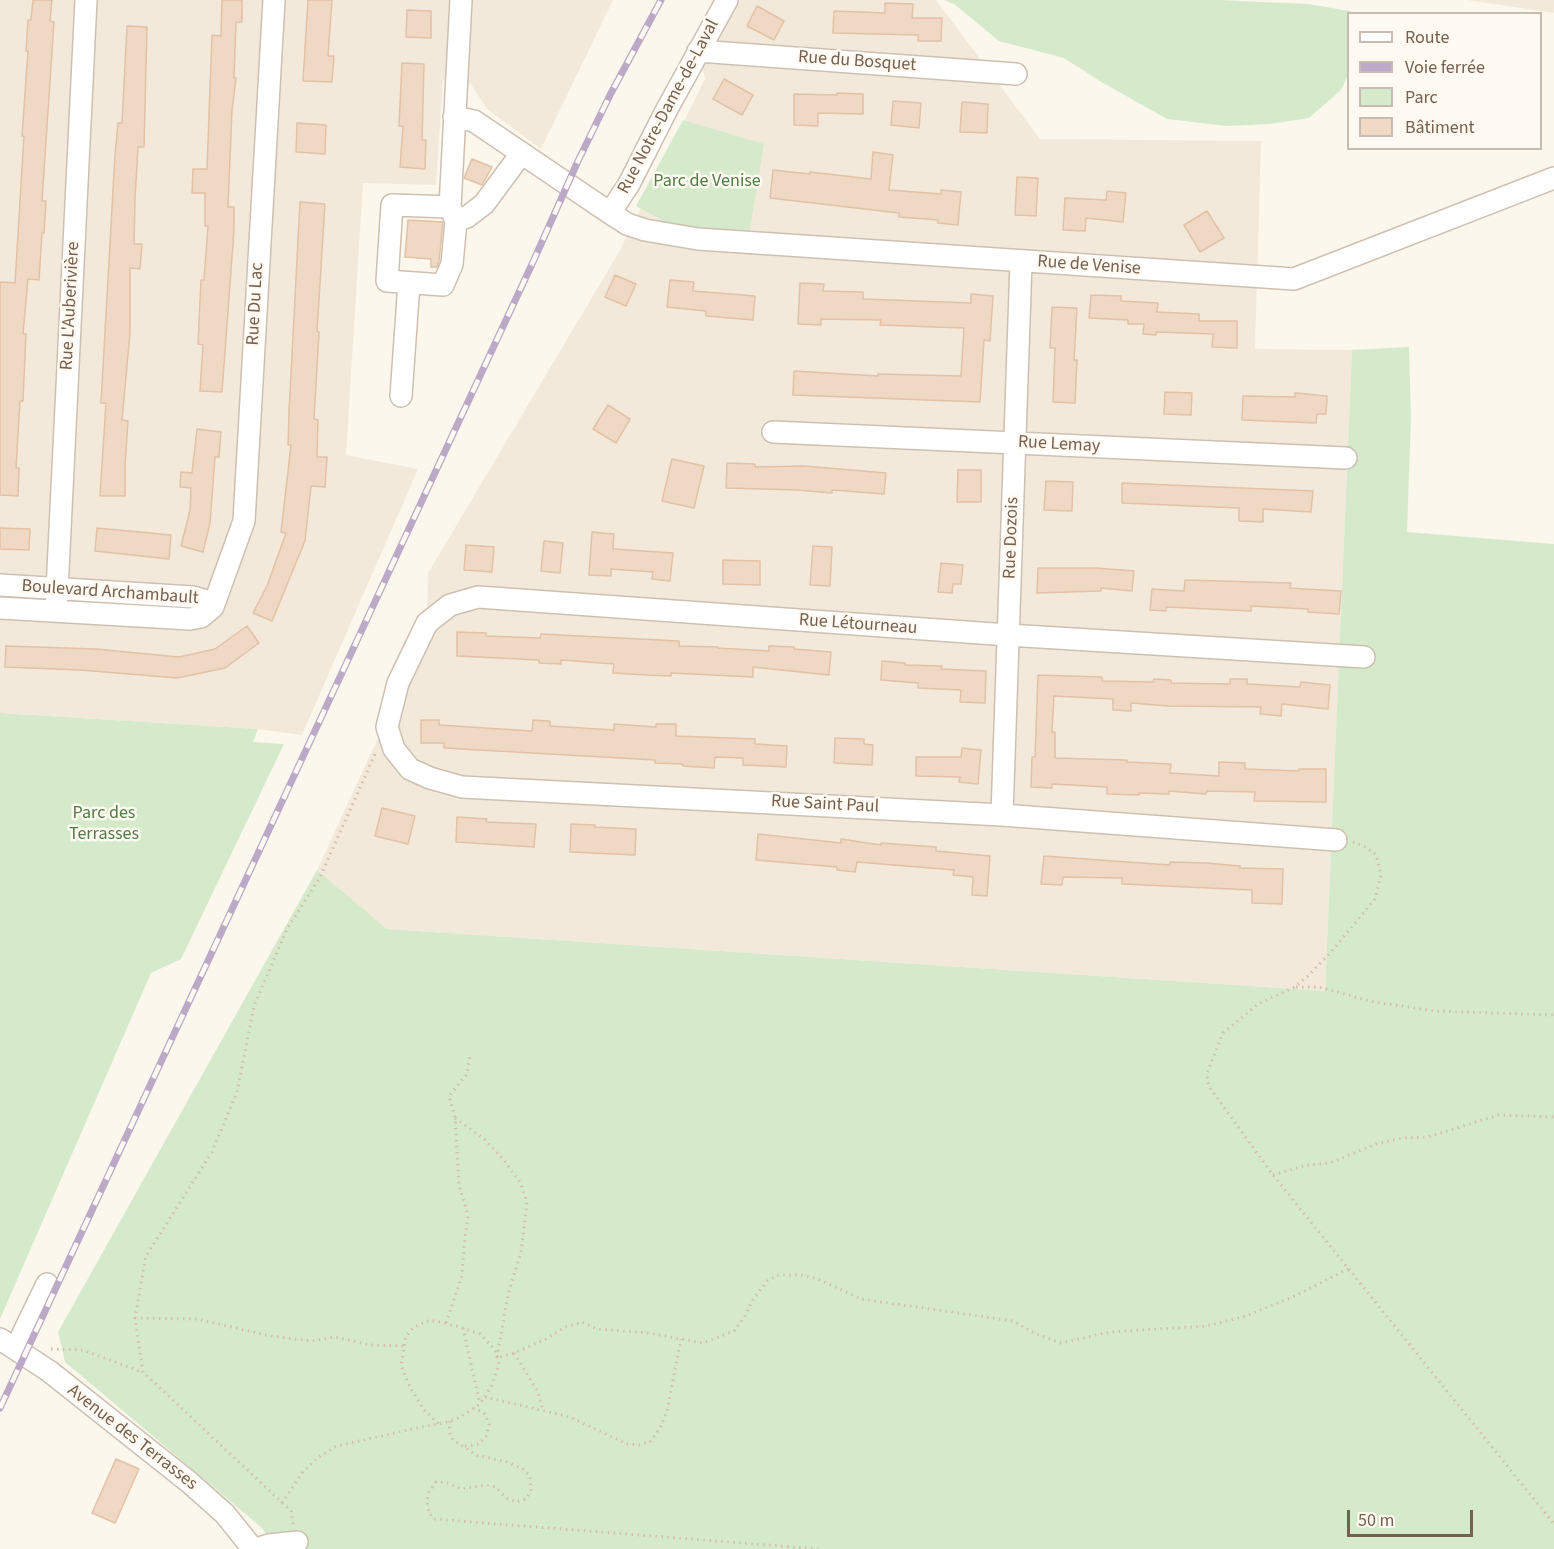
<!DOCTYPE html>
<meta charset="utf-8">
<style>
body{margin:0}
#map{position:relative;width:1554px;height:1549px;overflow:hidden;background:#fcf7ec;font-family:"Source Sans 3",sans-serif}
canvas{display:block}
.legend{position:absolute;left:1347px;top:12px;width:195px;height:138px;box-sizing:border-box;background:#fefaf2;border:2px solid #c8bcb1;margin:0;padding:8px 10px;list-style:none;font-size:18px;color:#77604f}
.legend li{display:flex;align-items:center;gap:12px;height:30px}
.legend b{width:30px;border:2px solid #c8bcb1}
.scale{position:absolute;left:1347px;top:1510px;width:126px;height:27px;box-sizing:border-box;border:3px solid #77604f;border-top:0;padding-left:8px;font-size:18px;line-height:21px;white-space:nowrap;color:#77604f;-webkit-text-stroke:4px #fefaf2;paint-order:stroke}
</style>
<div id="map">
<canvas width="1554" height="1549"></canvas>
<ul class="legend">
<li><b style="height:8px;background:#fff"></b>Route</li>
<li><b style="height:8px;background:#bba9c7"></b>Voie ferrée</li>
<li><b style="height:16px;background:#d5eaca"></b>Parc</li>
<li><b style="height:16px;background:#f0d9c4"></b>Bâtiment</li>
</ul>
<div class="scale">50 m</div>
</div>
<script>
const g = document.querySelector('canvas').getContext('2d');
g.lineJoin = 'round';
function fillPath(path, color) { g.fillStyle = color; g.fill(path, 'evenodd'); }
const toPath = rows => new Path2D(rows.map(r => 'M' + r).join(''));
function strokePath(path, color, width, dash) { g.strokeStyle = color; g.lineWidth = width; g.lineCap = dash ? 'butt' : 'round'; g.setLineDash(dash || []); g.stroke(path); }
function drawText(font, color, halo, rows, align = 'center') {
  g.font = font + ' "Source Sans 3",sans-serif'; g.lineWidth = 5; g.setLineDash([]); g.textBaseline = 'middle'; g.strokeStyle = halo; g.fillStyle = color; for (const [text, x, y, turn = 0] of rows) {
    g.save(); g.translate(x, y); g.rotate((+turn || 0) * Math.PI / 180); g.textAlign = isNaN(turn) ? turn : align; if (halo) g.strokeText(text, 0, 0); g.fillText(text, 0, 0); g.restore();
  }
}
const residential = toPath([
 [0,0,613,0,541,149,487,109,470,83,443,80,436,185,363,183,346,455,418,469,302,735,258,729,0,713],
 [731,0,936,0,1040,139,1261,141,1255,349,1352,350,1325,991,387,929,317,870,390,712,427,623,428,573,619,252,705,79,698,51],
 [1467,0,1554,0,1554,13]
]);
const green = toPath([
 [944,0,1219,0,1308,4,1350,11,1354,13,1348,14,1348,75,1341,90,1309,118,1270,124,1227,126,1167,119,1098,80,1064,58,999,41,954,4],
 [683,120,764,144,748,242,698,239,636,206],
 [1409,347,1411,418,1407,532,1554,544,1554,1549,276,1549,262,1528,65,1362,58,1332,317,870,387,929,1325,991,1352,350],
 [0,713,258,729,253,742,284,744,181,959,151,973,0,1319]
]);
const building = toPath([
 [33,0,52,0,50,21,54,22,42,201,46,201,44,233,42,233,39,280,28,279,23,334,26,334,23,401,20,401,16,468,19,468,18,496,0,495,0,282,15,283,24,136,22,136,28,51,26,51,28,20,31,20,33,0],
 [222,0,242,0,242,22,236,22,234,78,236,78,232,110,228,207,234,207,234,230,222,392,200,391,203,345,198,344,200,301,201,280,204,280,208,226,205,226,205,193,192,193,193,169,207,169,212,35,221,36,222,0],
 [308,0,332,0,328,56,334,56,332,82,303,81,308,0],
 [885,3,913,4,912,18,942,18,941,41,918,41,918,35,833,33,834,11,885,13,885,3],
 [757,6,784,21,774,40,747,26,757,6],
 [407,10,431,11,431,38,406,37,407,10],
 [127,26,147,27,144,147,138,147,135,199,134,244,142,244,140,269,130,268,130,333,122,420,128,421,125,465,125,496,100,496,106,403,101,403,115,155,118,123,122,123,127,26],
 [402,63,424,64,422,140,426,140,425,169,400,167,403,126,399,126,402,63],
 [724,79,753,95,742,115,713,99,724,79],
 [837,93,863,94,863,114,818,113,818,126,794,125,794,94,837,95,837,93],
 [893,101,921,103,919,128,891,125,893,101],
 [962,102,988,104,987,133,960,132,962,102],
 [297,123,326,125,325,154,296,152,297,123],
 [873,152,893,155,889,190,941,194,941,190,961,192,958,225,938,223,938,220,899,217,899,213,770,198,773,170,810,174,810,172,871,179,873,152],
 [472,159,492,167,482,185,464,178,472,159],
 [1017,177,1038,178,1036,216,1015,215,1017,177],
 [1107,191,1126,193,1123,222,1086,218,1085,231,1063,230,1065,198,1106,200,1107,191],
 [300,202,325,204,317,331,319,332,314,419,318,420,317,457,327,457,325,487,311,486,305,541,272,621,253,613,267,586,286,533,281,532,291,445,288,445,289,412,300,202],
 [1207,211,1224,238,1200,252,1184,225,1207,211],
 [408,220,443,222,439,261,437,267,431,267,431,259,405,257,408,220],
 [615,275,636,284,626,306,605,297,615,275],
 [670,280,694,282,693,291,755,296,753,320,706,316,706,311,667,307,670,280],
 [800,283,824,284,823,291,863,292,863,299,971,303,971,294,993,296,990,341,984,340,980,402,793,395,794,371,878,376,878,374,961,376,964,328,880,325,881,320,821,319,821,325,798,324,800,283],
 [1091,295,1121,296,1121,301,1158,303,1157,312,1199,314,1199,321,1237,321,1237,348,1212,347,1213,334,1156,332,1156,335,1143,334,1144,324,1128,324,1128,320,1089,318,1091,295],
 [1052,307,1077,308,1074,360,1077,360,1075,403,1053,402,1055,348,1050,348,1052,307],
 [1165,392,1192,393,1191,415,1164,414,1165,392],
 [1295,393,1327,396,1326,414,1317,414,1316,423,1242,420,1243,396,1295,397,1295,393],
 [608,405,630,419,616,443,593,429,608,405],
 [197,429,221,432,219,457,215,457,210,523,203,552,181,546,190,510,191,488,180,487,181,472,192,473,197,429],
 [672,459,704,466,694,508,662,501,672,459],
 [727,463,755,464,755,467,804,466,886,473,884,494,832,490,832,493,798,490,726,488,727,463],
 [958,470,981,470,981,502,957,502,958,470],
 [1046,481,1073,482,1072,511,1044,510,1046,481],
 [1122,483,1313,491,1311,512,1263,509,1263,522,1239,521,1239,508,1122,503,1122,483],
 [0,528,30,529,29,550,0,549,0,528],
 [97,528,171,535,169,559,95,551,97,528],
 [592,532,614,534,613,549,673,553,670,581,652,579,653,572,611,569,611,576,589,575,592,532],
 [544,541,563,543,560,573,541,571,544,541],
 [466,545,494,547,492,572,464,570,466,545],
 [813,546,832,547,830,586,810,585,813,546],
 [723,560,760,561,760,585,723,584,723,560],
 [941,563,963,565,961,584,953,584,952,593,938,592,941,563],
 [1038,568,1096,568,1134,571,1132,591,1101,588,1101,591,1037,593,1038,568],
 [1185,580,1291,583,1290,588,1341,591,1339,614,1308,612,1308,609,1251,606,1251,611,1166,607,1166,611,1150,610,1152,589,1184,591,1185,580],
 [247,626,259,643,225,668,177,678,80,670,5,667,6,646,95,649,179,657,215,649,247,626],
 [457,632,486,633,486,636,540,638,541,634,679,641,679,646,718,647,718,648,769,651,769,646,794,647,794,649,831,652,829,675,753,667,753,677,671,673,671,676,645,675,613,673,614,664,561,660,561,664,539,663,539,660,457,656,457,632],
 [882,661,905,663,905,665,942,666,941,669,986,671,985,703,960,702,961,690,918,688,918,683,881,680,882,661],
 [1038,675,1102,677,1102,681,1153,682,1154,679,1171,680,1171,683,1230,684,1230,679,1247,679,1247,684,1300,687,1301,682,1330,685,1328,709,1282,704,1281,716,1260,714,1261,707,1168,706,1131,703,1131,711,1113,710,1113,699,1054,696,1052,732,1055,732,1055,758,1127,760,1127,762,1171,764,1170,773,1219,776,1219,762,1245,763,1245,769,1299,771,1299,769,1326,769,1326,802,1254,801,1255,792,1207,791,1206,794,1169,791,1169,794,1139,793,1139,795,1107,794,1107,787,1052,784,1052,788,1031,787,1032,757,1035,757,1038,675],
 [421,720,439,720,439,725,532,731,533,720,550,721,550,726,614,730,614,724,656,727,656,724,676,724,676,736,755,739,755,744,787,746,786,767,743,765,743,758,715,757,714,768,683,766,683,764,655,763,655,760,444,748,444,743,421,743,421,720],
 [835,738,864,739,864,744,873,745,872,765,834,763,835,738],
 [962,748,981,750,978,784,959,782,960,777,916,776,916,757,961,757,962,748],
 [382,808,415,816,408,844,375,836,382,808],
 [457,817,487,819,486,822,536,824,534,847,456,842,457,817],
 [571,824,595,825,595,827,636,829,635,855,570,852,571,824],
 [758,834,841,843,841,839,881,845,881,843,936,847,936,851,990,856,987,896,972,895,973,877,953,875,954,870,857,862,855,872,837,870,837,867,756,860,758,834],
 [1044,856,1170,865,1170,862,1207,863,1240,866,1240,868,1283,869,1282,904,1252,903,1252,890,1122,884,1122,878,1063,877,1062,885,1041,884,1044,856],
 [116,1459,139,1469,115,1523,92,1513,116,1459]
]);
const path = toPath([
 [1353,842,1366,847,1376,855,1381,875,1375,899,1331,952,1308,976,1295,987,1258,1004,1223,1033,1208,1071,1207,1080,1210,1088,1273,1175,1554,1524],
 [1296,987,1318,987,1374,1002,1435,1011,1554,1015],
 [455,1118,483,1138,503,1159,520,1182,527,1202,521,1252,508,1295,497,1358,514,1353,546,1339,565,1327,582,1322,597,1329,648,1333,703,1343,734,1331,744,1318,752,1301,767,1281,779,1275,801,1275,818,1279,861,1299,1013,1321,1036,1334,1061,1343,1110,1332,1206,1326,1246,1316,1297,1295,1348,1269],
 [1273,1175,1307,1165,1330,1163,1376,1144,1403,1138,1428,1137,1498,1115,1554,1117],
 [135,1318,197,1319,270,1336,312,1341,335,1337,370,1345,404,1346],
 [446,1323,462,1276,464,1246,468,1216,459,1185,455,1118,449,1096,467,1074,470,1054],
 [463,1328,480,1404],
 [51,1349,83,1350,142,1372],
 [514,1353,537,1390,543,1410],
 [485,1397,570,1417,627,1444,639,1445,650,1442,660,1428,667,1411,681,1339],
 [450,1421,449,1431,453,1440,476,1455,507,1462,523,1469,530,1476,531,1491,526,1499,516,1502,507,1498,495,1487,486,1485,461,1489,448,1483,436,1482,429,1492,427,1500,429,1513,434,1519,819,1549],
 [465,1446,479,1444,487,1435,489,1424,484,1413,474,1408],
 [282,1503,302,1473,318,1457,337,1446,416,1428,439,1424,450,1421,457,1419,480,1404,492,1385,499,1364,495,1350,480,1334,457,1326,430,1320,414,1327,406,1336,401,1365,410,1387,424,1410,439,1424],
 [293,1524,291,1511,143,1372,135,1318,146,1256,212,1152,237,1092,254,1006,287,929,320,877,375,754]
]);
const minor = toPath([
 [698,51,1016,74],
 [454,117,474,121,610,213,627,224,645,230,698,239,1294,279,1554,178],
 [450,207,392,205,387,281,443,285,452,264,456,221,450,207,461,0],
 [610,213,629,184,666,111,727,0],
 [456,221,467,217,484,204,521,154],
 [401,396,409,283],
 [773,432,1346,458],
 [0,585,193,597,214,603],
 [0,608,190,619,201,617,213,607,244,521,274,0],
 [56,611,86,0],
 [1002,815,1021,262],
 [1336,840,1002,815,462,787,430,778,410,769,394,749,387,727,398,683,427,623,450,605,478,597,1008,635,1364,657],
 [0,1339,49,1371,189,1482,225,1514,253,1549],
 [16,1348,47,1284],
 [257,1549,269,1545,297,1542]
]);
const rail = toPath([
 [0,1408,533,262,578,161,610,95,661,0]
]);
const streetNames = [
 ["Rue du Bosquet",857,62,4],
 ["Rue Notre-Dame-de-Laval",669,107,-62],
 ["Rue de Venise",1089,266,4],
 ["Rue Du Lac",256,304,-87],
 ["Rue L'Auberivière",71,306,-87],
 ["Rue Lemay",1059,445,3],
 ["Rue Dozois",1012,538,-88],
 ["Boulevard Archambault",110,593,4],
 ["Rue Létourneau",858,625,4],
 ["Rue Saint Paul",825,805,3],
 ["Avenue des Terrasses",132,1438,38]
];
const parkNames = [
 ["Parc de Venise",707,182],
 ["Parc des",104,814],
 ["Terrasses",104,835]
];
fillPath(residential, '#f3e9da');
fillPath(green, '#d5eaca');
fillPath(building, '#f0d9c4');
strokePath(building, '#e2c1a5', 1.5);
strokePath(minor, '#cec0b1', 24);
strokePath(path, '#d6bca7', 3, [1.5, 4.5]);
strokePath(minor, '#fff', 21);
strokePath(rail, '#bba9c7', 7);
strokePath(rail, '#fefaf2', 4.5, [14]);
drawText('18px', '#77604f', '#fefaf2', streetNames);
drawText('18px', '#537c47', '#fefaf2', parkNames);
</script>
